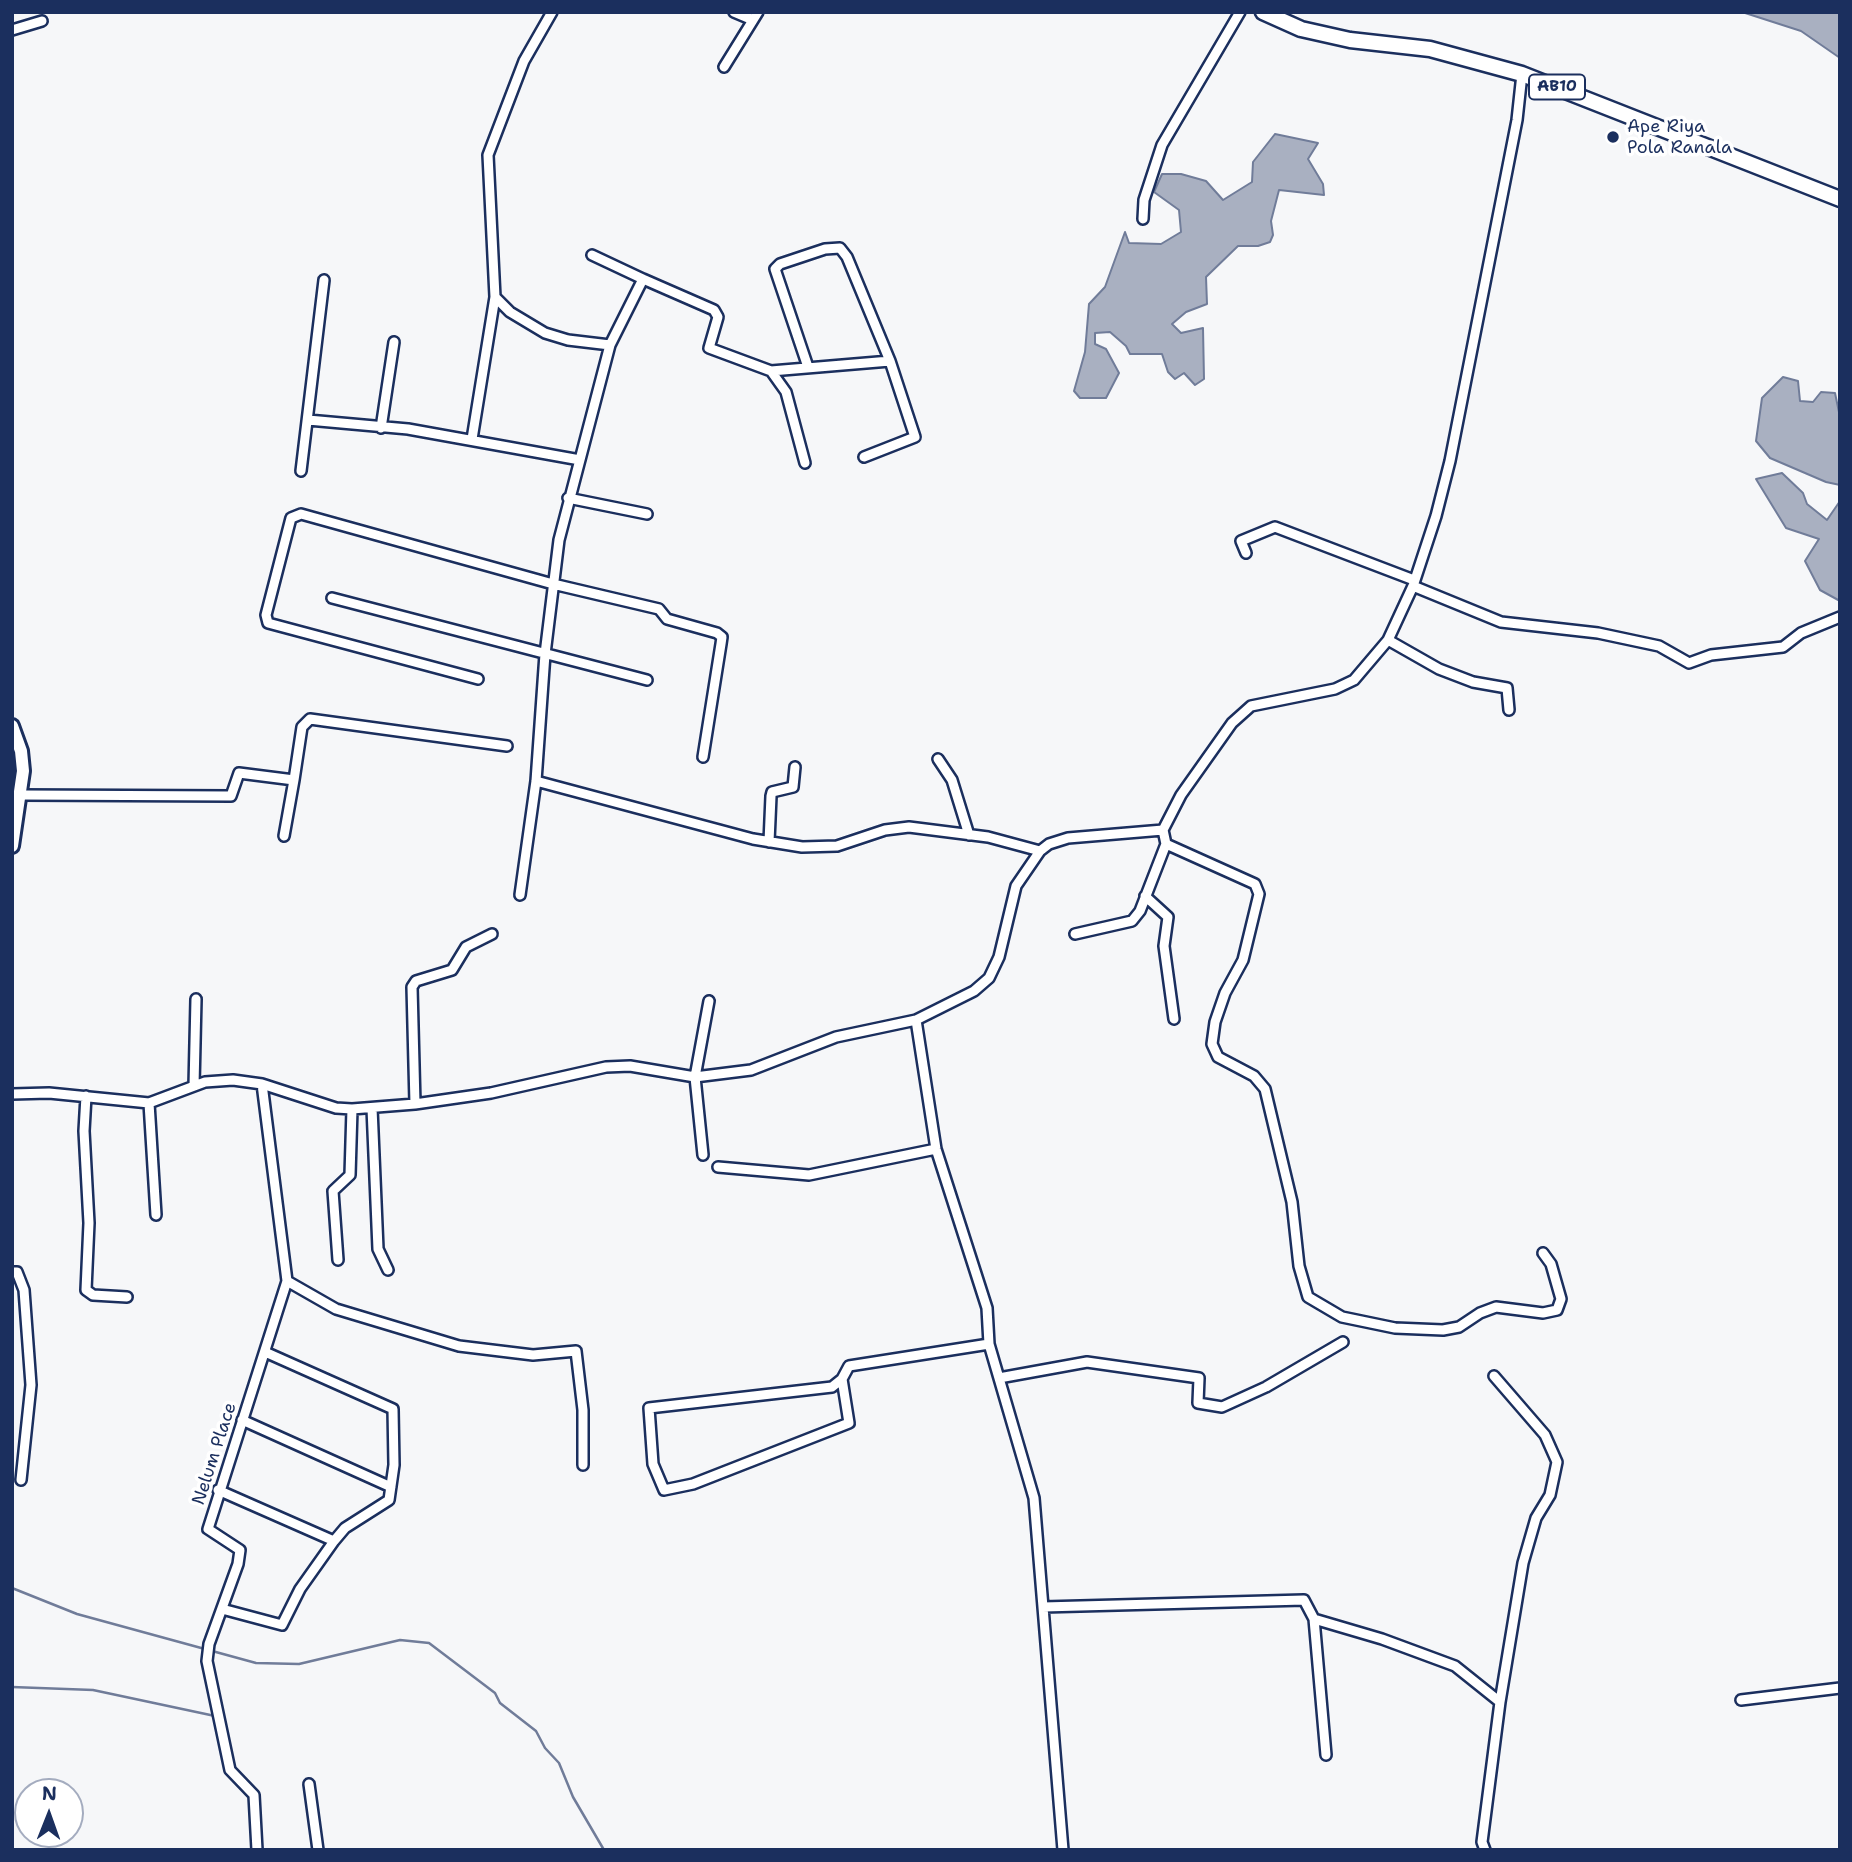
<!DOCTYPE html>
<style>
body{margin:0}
#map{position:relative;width:1852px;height:1862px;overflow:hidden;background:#f6f7f9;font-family:"Shantell Sans",sans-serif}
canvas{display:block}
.frame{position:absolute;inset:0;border:14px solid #1b2f5e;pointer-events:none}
.north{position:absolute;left:14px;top:1778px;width:70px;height:70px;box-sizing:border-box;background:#fff;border:2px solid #a4acbf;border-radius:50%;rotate:1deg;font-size:19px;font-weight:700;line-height:28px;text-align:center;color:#1b2f5e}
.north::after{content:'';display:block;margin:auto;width:24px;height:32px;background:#1b2f5e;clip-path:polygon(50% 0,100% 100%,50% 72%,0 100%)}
</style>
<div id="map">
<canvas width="1852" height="1862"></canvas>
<div class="frame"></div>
<div class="north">N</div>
</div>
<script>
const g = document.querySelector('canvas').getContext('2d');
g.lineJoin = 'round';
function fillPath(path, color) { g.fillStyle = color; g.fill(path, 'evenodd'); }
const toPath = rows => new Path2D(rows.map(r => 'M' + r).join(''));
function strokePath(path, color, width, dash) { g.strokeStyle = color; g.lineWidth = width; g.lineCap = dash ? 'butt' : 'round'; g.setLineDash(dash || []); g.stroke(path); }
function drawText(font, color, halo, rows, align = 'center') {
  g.font = font + ' "Shantell Sans",sans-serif'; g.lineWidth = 7; g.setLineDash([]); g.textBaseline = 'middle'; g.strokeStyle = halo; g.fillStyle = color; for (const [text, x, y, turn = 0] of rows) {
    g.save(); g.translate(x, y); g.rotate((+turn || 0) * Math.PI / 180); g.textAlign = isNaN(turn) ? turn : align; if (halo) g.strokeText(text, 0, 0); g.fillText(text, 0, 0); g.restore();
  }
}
const water = toPath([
 [1742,12,1840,12,1840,58,1801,31,1742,12],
 [1275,134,1318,143,1308,159,1323,184,1324,195,1279,190,1271,221,1273,235,1270,242,1258,246,1238,246,1206,277,1207,304,1186,312,1172,324,1181,333,1203,328,1204,379,1195,385,1184,373,1175,379,1168,372,1162,354,1130,354,1126,346,1110,332,1095,333,1095,344,1106,349,1119,373,1106,398,1080,398,1074,391,1085,352,1089,304,1105,287,1125,232,1129,243,1161,244,1181,232,1179,210,1154,192,1162,174,1181,174,1206,181,1223,200,1252,182,1253,162,1275,134],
 [1783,377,1798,381,1800,401,1813,402,1821,392,1835,393,1840,417,1840,485,1826,482,1770,458,1756,441,1762,398,1783,377],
 [1782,473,1803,493,1807,504,1827,520,1840,501,1840,601,1820,590,1805,561,1819,539,1786,528,1756,479,1782,473]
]);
const stream = toPath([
 [12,1588,77,1614,256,1663,299,1664,400,1640,429,1643,495,1693,500,1703,536,1731,545,1748,559,1763,573,1797,604,1850],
 [12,1687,93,1690,215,1716]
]);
const street = toPath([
 [552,12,524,61,488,155,495,297,510,312,545,333,568,340,610,345,643,279,714,310,718,317,709,348,771,371,890,361,847,257,840,248,825,249,780,264,775,269,808,367],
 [734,12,753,20],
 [12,30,42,21],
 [724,67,758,12],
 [1143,219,1144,200,1162,145,1240,12],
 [592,255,643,279],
 [771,371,786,392,805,463],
 [308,420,408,429,580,460],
 [381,428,394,342],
 [472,439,495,297],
 [864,457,915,437,890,361],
 [301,471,324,280],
 [568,498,647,514],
 [1246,553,1241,541,1275,527,1414,580],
 [1413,586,1501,622,1598,633,1659,646,1689,663,1711,655,1783,647,1801,633,1840,617],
 [332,598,647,680],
 [1388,640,1439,669,1473,682,1507,688,1509,710],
 [478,679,268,623,266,615,291,518,301,514,553,584,659,609,667,619,717,633,722,637,721,644,703,757],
 [938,759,952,780,969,835],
 [536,781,753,839,802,847,837,846,885,830,909,827,988,837,1040,851],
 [21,795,231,796,239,773,294,780,302,727,310,719,507,746],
 [1163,830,1166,844,1255,884,1259,894,1243,960,1225,993,1215,1022,1212,1044,1218,1057,1254,1076,1265,1089,1292,1202,1299,1266,1308,1297,1342,1317,1395,1328,1443,1330,1459,1327,1480,1313,1496,1307,1543,1313,1557,1310,1561,1299,1551,1264,1543,1253],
 [284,836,294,780],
 [769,842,771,796,772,792,793,787,795,767],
 [520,895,536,781,545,654,559,540,610,345],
 [1145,896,1168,917,1164,946,1174,1019],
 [1075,934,1132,921,1140,911,1166,844],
 [916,1020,936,1149,987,1308,989,1344,1034,1498,1063,1850],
 [194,1086,196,999],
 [12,1094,49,1093,149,1103,205,1082,233,1080,262,1084,336,1108,352,1109,415,1104,491,1093,606,1067,630,1066,695,1077,751,1070,836,1037,916,1020,974,991,989,978,999,957,1016,886,1040,851,1049,844,1068,838,1163,830,1181,795,1232,723,1251,706,1335,689,1354,680,1388,640,1413,586,1436,516,1450,461,1517,120,1522,74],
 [86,1096,84,1131,89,1223,86,1290,93,1295,127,1297],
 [149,1103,156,1215],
 [415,1104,412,987,416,981,452,970,466,947,492,934],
 [372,1108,378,1249,388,1270],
 [703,1155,695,1077,709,1001],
 [718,1167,809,1175,936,1149],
 [338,1260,333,1191,350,1175,352,1109],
 [12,1272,17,1272,24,1290,31,1385,21,1480],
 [287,1281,336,1309,459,1346,533,1355,576,1351,583,1410,583,1465],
 [1494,1376,1545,1435,1557,1462,1550,1495,1536,1518,1523,1563,1500,1702],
 [999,1378,1087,1362,1199,1378,1198,1403,1222,1407,1266,1387,1343,1342],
 [842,1379,849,1423,693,1484,664,1490,653,1464,649,1408,832,1387,842,1379,849,1366,989,1344],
 [242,1420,391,1487],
 [218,1490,334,1541],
 [1043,1607,1304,1600,1314,1619,1326,1755],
 [222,1609,282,1625,300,1589,334,1541,345,1528,389,1500,394,1465,393,1409,265,1352],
 [1314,1619,1382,1639,1455,1666,1500,1702,1482,1842,1485,1850],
 [1741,1700,1840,1688],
 [309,1784,318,1850],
 [257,1850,254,1795,230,1770,207,1661,209,1644,238,1564,240,1550,208,1529,287,1281,262,1084]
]);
const secondary = toPath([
 [12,726,21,751,23,771,12,846]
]);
const primary = toPath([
 [1263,12,1301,29,1350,40,1430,49,1522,74,1840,199]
]);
const markers = [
 [1613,137,7,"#1b2f5e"]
];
const shields = [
 [1557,87,56]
];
const shieldNames = [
 ["AB10",1557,87]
];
const poiNames = [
 ["Ape Riya",1627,127],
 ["Pola Ranala",1627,148]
];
const streetNames = [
 ["Nelum Place",215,1454,-72]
];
fillPath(water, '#a9b0c1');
strokePath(water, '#707c99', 2);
strokePath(stream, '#707c99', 2.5);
strokePath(street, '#1b2f5e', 14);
strokePath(secondary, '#1b2f5e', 18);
strokePath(primary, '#1b2f5e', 19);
strokePath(street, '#fff', 9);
strokePath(secondary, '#fff', 12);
strokePath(primary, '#fff', 14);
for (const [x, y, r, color] of markers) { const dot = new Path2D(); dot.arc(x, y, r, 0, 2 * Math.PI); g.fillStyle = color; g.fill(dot); strokePath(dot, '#fff', 2.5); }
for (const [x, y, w] of shields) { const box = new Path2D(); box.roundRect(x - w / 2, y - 12.5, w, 25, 5); g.fillStyle = '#fff'; g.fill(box); strokePath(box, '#1b2f5e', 2); }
drawText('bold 16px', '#1b2f5e', null, shieldNames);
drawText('18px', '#1b2f5e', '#fff', poiNames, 'left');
drawText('18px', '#1b2f5e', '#fff', streetNames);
</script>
